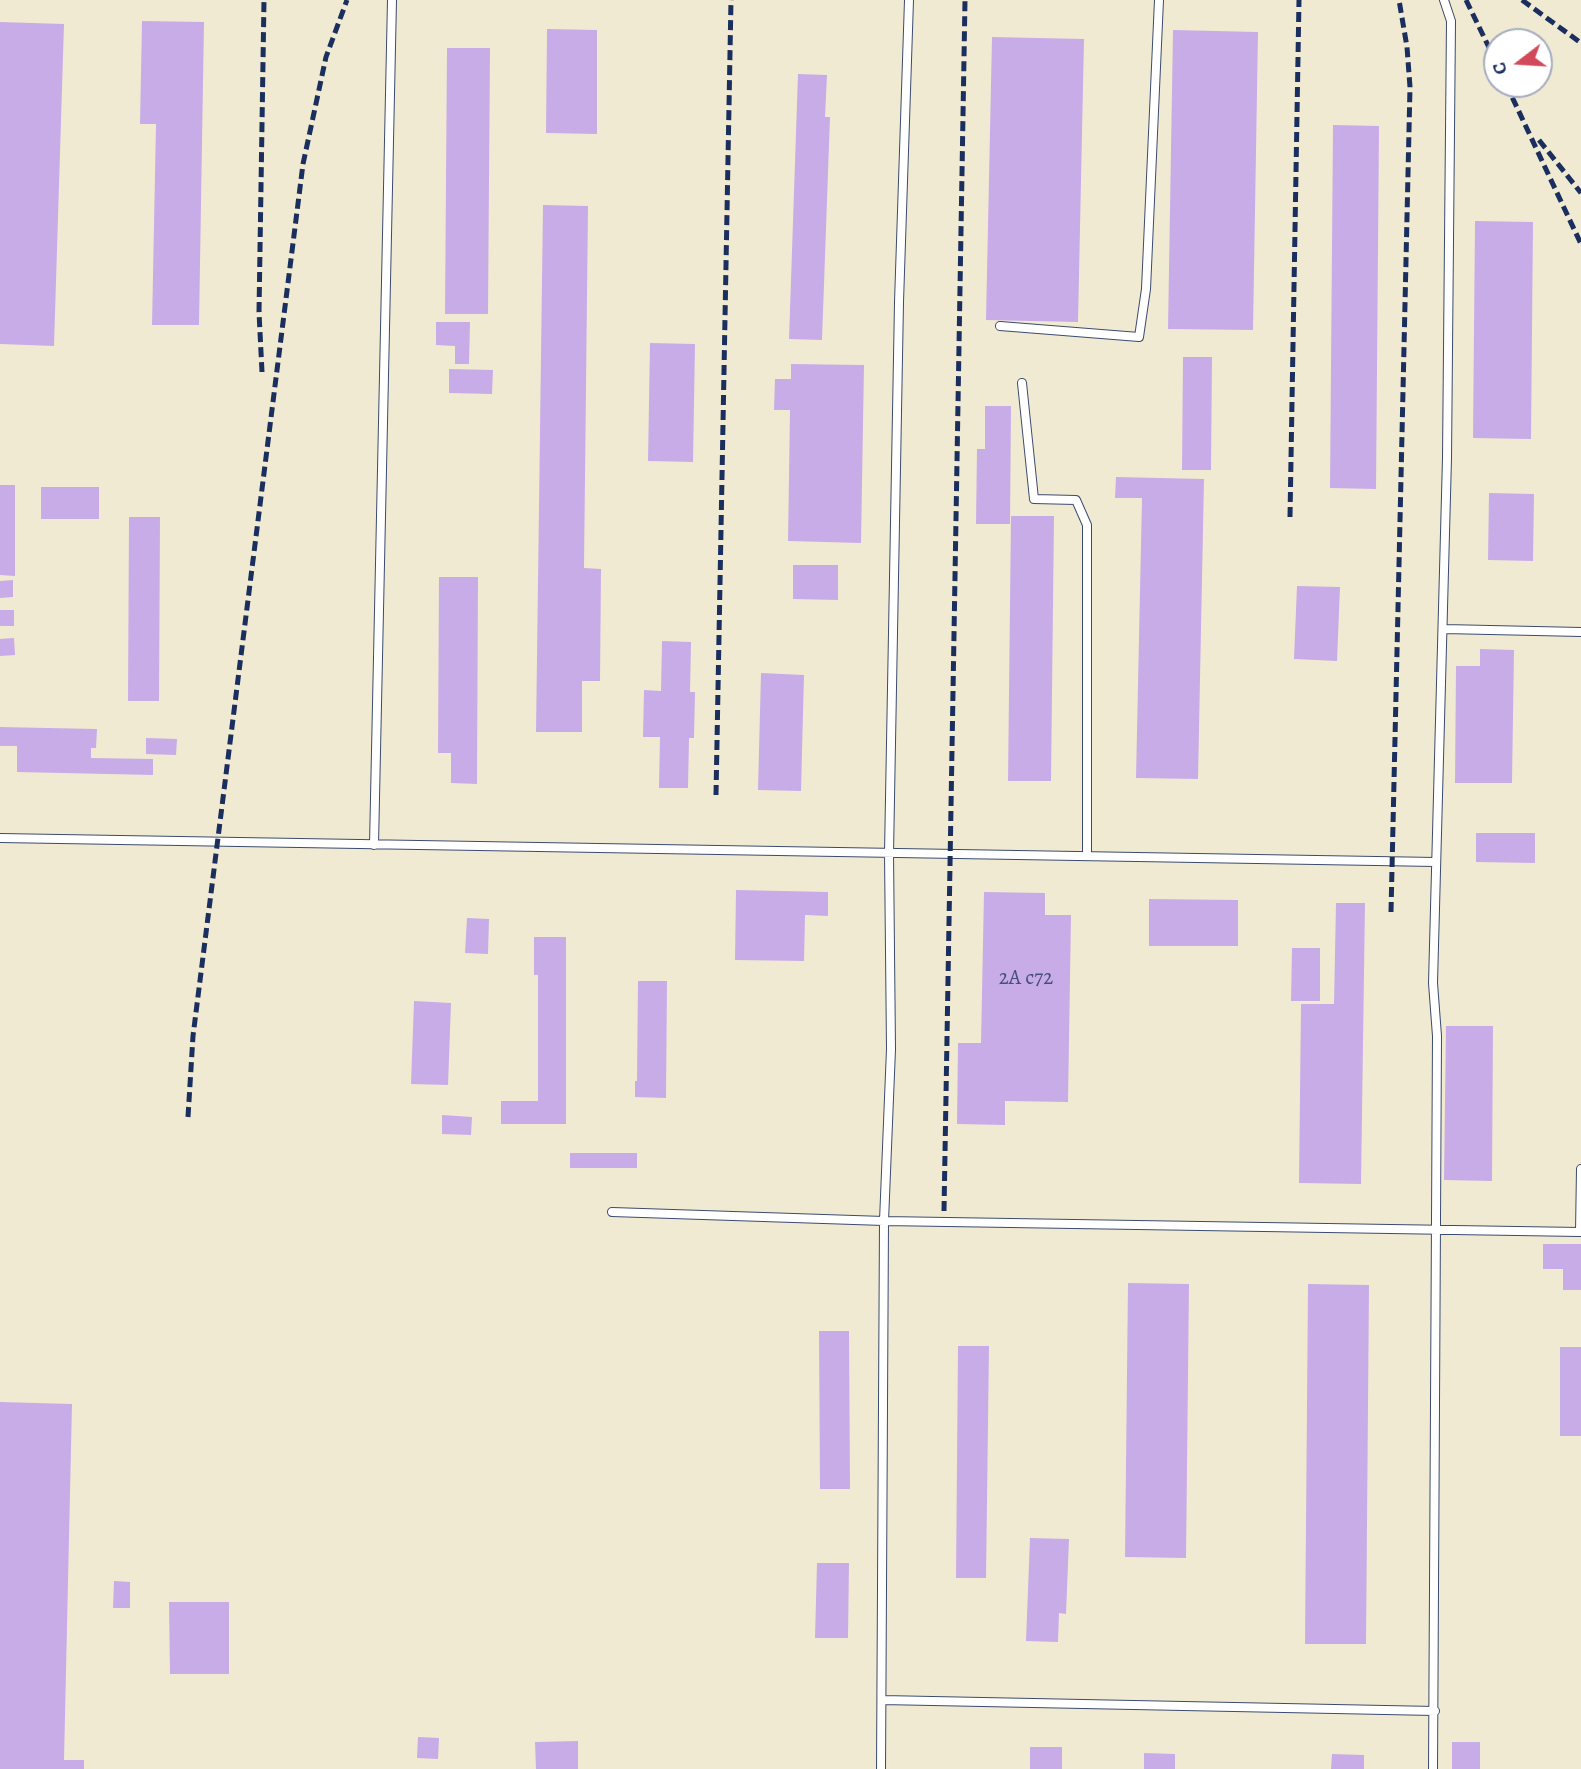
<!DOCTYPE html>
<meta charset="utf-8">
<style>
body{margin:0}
#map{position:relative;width:1581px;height:1769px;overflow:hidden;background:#f1ead2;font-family:Alegreya,serif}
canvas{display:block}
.north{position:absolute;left:1483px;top:28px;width:70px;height:70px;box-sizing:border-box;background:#fff;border:2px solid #a4acbf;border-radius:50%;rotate:253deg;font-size:19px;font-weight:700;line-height:28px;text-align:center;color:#1b2f5e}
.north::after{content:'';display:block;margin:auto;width:24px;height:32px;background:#d1495b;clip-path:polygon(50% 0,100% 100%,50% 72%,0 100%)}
</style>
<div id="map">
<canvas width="1581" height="1769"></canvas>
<div class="north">С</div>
</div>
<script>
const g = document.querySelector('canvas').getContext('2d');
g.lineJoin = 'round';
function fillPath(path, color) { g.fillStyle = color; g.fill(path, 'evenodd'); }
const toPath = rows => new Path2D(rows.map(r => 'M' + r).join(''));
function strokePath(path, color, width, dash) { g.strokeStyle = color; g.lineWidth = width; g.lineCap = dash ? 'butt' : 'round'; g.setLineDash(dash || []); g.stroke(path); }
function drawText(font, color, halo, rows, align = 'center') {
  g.font = font + ' Alegreya,serif'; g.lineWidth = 7; g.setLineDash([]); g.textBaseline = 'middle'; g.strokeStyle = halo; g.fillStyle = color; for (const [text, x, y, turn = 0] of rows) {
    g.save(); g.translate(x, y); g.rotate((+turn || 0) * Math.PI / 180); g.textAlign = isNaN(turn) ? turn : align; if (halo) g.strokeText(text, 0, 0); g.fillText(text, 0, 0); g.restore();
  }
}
const building = toPath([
 [142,21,204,22,199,325,152,325,156,124,140,124],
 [0,22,64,24,54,346,0,344],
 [547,29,597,30,597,134,546,133],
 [1173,30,1258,32,1253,330,1168,329],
 [992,37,1084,39,1078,322,986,320],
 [447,48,490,48,488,314,445,314],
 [798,74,827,75,825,117,830,117,822,340,789,339],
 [1333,125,1379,126,1376,489,1330,488],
 [543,205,588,206,584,568,601,569,600,681,582,681,582,732,536,732],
 [1475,221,1533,222,1531,439,1473,438],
 [436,322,470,322,469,364,455,364,455,346,436,345],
 [650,343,695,344,693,462,648,461],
 [1183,357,1212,357,1211,470,1182,470],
 [791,364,864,365,861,543,788,541,790,410,774,410,775,379,791,379],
 [449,369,493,370,492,394,449,393],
 [985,406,1011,406,1010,524,976,524,977,449,985,449],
 [1116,477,1204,479,1198,779,1136,778,1142,498,1115,498],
 [0,485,15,485,15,576,0,575],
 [41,487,99,487,99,519,41,519],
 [1489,493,1534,494,1533,561,1488,560],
 [1011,516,1054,516,1051,781,1008,781],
 [129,517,160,517,159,701,128,701],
 [793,565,838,565,838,600,793,599],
 [439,577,478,577,477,784,451,783,451,753,438,753],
 [13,580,13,597,0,598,0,581],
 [1297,586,1340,587,1337,661,1294,659],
 [0,610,14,610,14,626,0,626],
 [14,638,15,655,0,656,0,639],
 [662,641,691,642,690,692,695,692,694,738,689,738,688,788,659,788,660,737,643,737,644,690,661,691],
 [1480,649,1514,650,1512,783,1455,783,1456,666,1480,666],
 [761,673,804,675,801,791,758,790],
 [0,727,97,729,96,748,91,748,91,758,153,759,153,775,17,772,17,746,0,746],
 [146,738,177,739,176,755,146,754],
 [1476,833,1535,833,1535,863,1476,862],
 [736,890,828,892,828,916,805,915,804,961,735,960],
 [984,892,1045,893,1045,915,1071,915,1068,1102,1005,1101,1005,1125,957,1124,958,1043,981,1043],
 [1149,899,1238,900,1238,946,1149,946],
 [1336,903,1365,903,1361,1184,1299,1183,1301,1004,1334,1004],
 [467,918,489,919,488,954,465,953],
 [534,937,566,937,566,1124,501,1124,501,1101,538,1101,538,975,534,975],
 [1292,948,1320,948,1320,1001,1291,1001],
 [638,981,667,981,666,1098,635,1097,635,1081,637,1081],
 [414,1001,451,1003,448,1085,411,1084],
 [1446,1026,1493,1026,1492,1181,1444,1180],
 [442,1115,472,1117,471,1135,442,1134],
 [570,1153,637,1153,637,1168,570,1168],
 [1543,1244,1581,1244,1581,1290,1563,1290,1563,1269,1543,1269],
 [1128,1283,1189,1284,1186,1558,1125,1557],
 [1308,1284,1369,1285,1366,1644,1305,1644],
 [819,1331,849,1331,850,1489,820,1489],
 [958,1346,989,1346,986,1578,956,1578],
 [1560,1347,1581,1347,1581,1436,1560,1436],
 [0,1402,72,1404,64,1760,84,1760,84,1769,0,1769],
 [1030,1538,1069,1539,1066,1614,1059,1613,1058,1642,1026,1641],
 [817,1563,849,1563,848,1638,815,1638],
 [114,1581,130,1582,130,1608,113,1608],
 [169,1602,229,1602,229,1674,170,1674],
 [418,1737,439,1738,438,1759,417,1758],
 [578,1741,578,1769,536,1769,535,1742],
 [1452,1742,1480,1742,1480,1769,1452,1769],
 [1030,1747,1062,1747,1062,1769,1030,1769],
 [1144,1753,1175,1754,1175,1769,1144,1769],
 [1332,1754,1364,1755,1364,1769,1331,1769]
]);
const lane = toPath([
 [1000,326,1139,337,1146,289,1159,0],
 [1022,383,1034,499,1076,500,1087,525,1087,856],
 [1444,629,1581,632],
 [0,838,1436,862],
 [374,845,392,0],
 [612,1212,884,1221,1580,1232,1581,1169],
 [882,1700,1435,1711],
 [881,1769,884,1221,891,1049,889,853,899,302,909,0],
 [1433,1769,1437,1036,1433,983,1447,458,1451,21,1444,0]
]);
const rail = toPath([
 [1466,0,1497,64],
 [1522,0,1581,43],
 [1506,84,1581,244],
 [1539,140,1581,193],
 [262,372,259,312,264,0],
 [1290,517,1299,0],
 [716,795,731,0],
 [1391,912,1410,87,1407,47,1399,0],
 [188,1117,193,1036,303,164,326,57,347,0],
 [944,1211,965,0]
]);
const numberNames = [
 ["2А с72",1026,979]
];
fillPath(building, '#c8ace7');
strokePath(lane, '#3b4b6f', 10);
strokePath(lane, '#fff', 8);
strokePath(rail, '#1b2f5e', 5, [10, 5]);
drawText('21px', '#464e80', null, numberNames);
</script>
